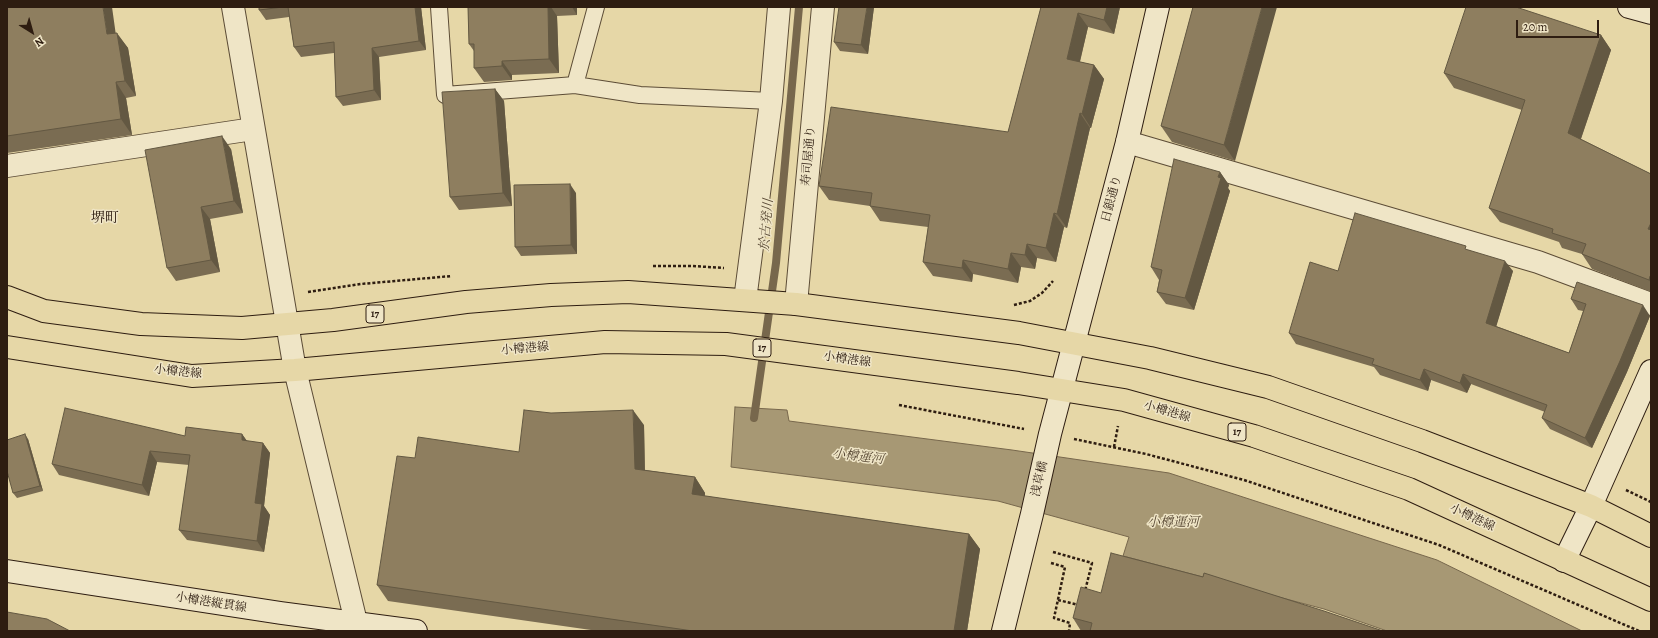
<!DOCTYPE html>
<meta charset="utf-8">
<style>
body{margin:0}
#map{position:relative;width:1658px;height:638px;overflow:hidden;background:#e6d7a7;font-family:Alegreya,serif}
canvas{display:block}
.frame{position:absolute;inset:0;border:8px solid #2e1d11;pointer-events:none}
.north{position:absolute;left:12px;top:12px;width:40px;height:40px;-webkit-text-stroke:3px #efe5c6;paint-order:stroke;rotate:143deg;font-size:11px;font-weight:700;line-height:16px;text-align:center;color:#2e1d11}
.north::after{content:'';display:block;margin:auto;width:14px;height:18px;background:#2e1d11;clip-path:polygon(50% 0,100% 100%,50% 72%,0 100%)}
.scale{position:absolute;left:1516px;top:20px;width:83px;height:18px;box-sizing:border-box;border:2px solid #2e1d11;border-top:0;padding-left:5px;font-size:12px;line-height:14px;white-space:nowrap;color:#2e1d11;-webkit-text-stroke:3px #efe5c6;paint-order:stroke}
</style>
<div id="map">
<canvas width="1658" height="638"></canvas>
<div class="frame"></div>
<div class="north">N</div>
<div class="scale">20 m</div>
</div>
<script>
const g = document.querySelector('canvas').getContext('2d');
g.lineJoin = 'round';
function fillPath(path, color) { g.fillStyle = color; g.fill(path, 'evenodd'); }
const toPath = rows => new Path2D(rows.map(r => 'M' + r).join(''));
function strokePath(path, color, width, dash) { g.strokeStyle = color; g.lineWidth = width; g.lineCap = dash ? 'butt' : 'round'; g.setLineDash(dash || []); g.stroke(path); }
function drawText(font, color, halo, rows, align = 'center') {
  g.font = font + ' Alegreya,"Noto Serif JP",serif'; g.lineWidth = 3; g.setLineDash([]); g.textBaseline = 'middle'; g.strokeStyle = halo; g.fillStyle = color; for (const [text, x, y, turn = 0] of rows) {
    g.save(); g.translate(x, y); g.rotate((+turn || 0) * Math.PI / 180); g.textAlign = isNaN(turn) ? turn : align; if (halo) g.strokeText(text, 0, 0); g.fillText(text, 0, 0); g.restore();
  }
}
const water = toPath([
 [735,407,787,410,789,421,1012,450,1169,473,1437,560,1582,631,1387,631,1324,609,1123,556,1129,537,998,501,731,467,735,407]
]);
const stream = toPath([
 [754,418,776,263,799,7]
]);
const path = toPath([
 [653,266,693,266,724,268],
 [308,292,361,284,452,276],
 [1014,305,1030,301,1042,293,1053,281],
 [899,405,1024,429],
 [1074,439,1146,454,1244,480,1439,545,1639,631],
 [1114,447,1118,426],
 [1626,490,1651,502],
 [1053,552,1092,563,1085,591],
 [1051,563,1065,567,1054,618,1070,623,1069,631],
 [1058,600,1079,605]
]);
const lane = toPath([
 [439,7,445,95,575,85,640,95,771,101],
 [575,85,596,7]
]);
const street = toPath([
 [233,7,295,370,356,622],
 [1127,142,1538,262,1651,304],
 [7,166,253,129],
 [745,300,771,101,779,7],
 [796,304,823,7]
]);
const secondary = toPath([
 [1629,7,1651,13],
 [1564,561,1591,506,1651,371],
 [7,571,281,613,416,631],
 [1003,631,1032,514,1050,434,1127,142,1158,7]
]);
const primary = toPath([
 [7,297,44,311,141,324,242,328,333,320,466,302,551,295,628,292,796,304,1019,333,1150,358,1268,387,1422,441,1591,506,1651,536],
 [7,347,192,376,295,370,605,342,726,344,1018,383,1124,400,1254,436,1409,489,1651,600]
]);
const wall = toPath([
 [7,7,116,33,128,48,136,96,126,98,132,135,7,153],
 [259,7,421,7,426,50,379,57,381,100,343,106,336,97,334,53,301,57,294,47,289,17,266,20,259,10],
 [468,7,577,7,577,15,557,16,559,73,512,75,512,80,484,82,474,68,474,51,469,44],
 [874,7,868,54,840,51,834,42],
 [1041,7,1120,7,1114,34,1088,27,1080,62,1094,65,1104,79,1091,128,1090,128,1067,228,1064,227,1056,262,1037,258,1035,269,1021,267,1018,283,973,274,972,282,933,276,923,262,928,227,880,221,870,206,829,200,819,186,1008,132],
 [1193,7,1235,161,1172,142,1161,126],
 [1601,35,1611,50,1581,139,1651,174,1651,292,1592,269,1582,254,1562,248,1559,242,1500,222,1489,208,1522,110,1454,88,1444,73],
 [495,89,504,101,512,206,459,210,450,197],
 [231,149,243,213,210,219,220,272,176,281,167,268],
 [1220,172,1229,185,1228,188,1230,191,1194,310,1166,304,1157,292,1159,280,1151,267],
 [576,193,577,254,521,256,515,247],
 [1469,250,1513,271,1496,326,1569,353,1583,311,1578,310,1571,299,1650,316,1627,372,1592,448,1550,429,1542,418,1545,412,1471,384,1467,393,1431,380,1428,391,1380,375,1374,367,1296,344,1289,333],
 [644,425,645,470,695,477,705,493,705,496,969,534,980,549,967,631,598,631,388,601,377,585,415,458,519,452],
 [242,434,247,441,263,443,270,453,264,506,270,515,264,552,187,540,179,530,189,465,157,462,149,496,59,475,52,464,185,436],
 [28,439,43,491,17,498,13,493],
 [1101,593,1383,631,1081,631,1073,618]
]);
const shadedWall = toPath([
 [103,7,112,7,118,50,107,34],
 [415,7,421,7,426,50,419,41],
 [548,7,551,7,557,16,559,73,549,59],
 [572,7,577,7,577,15],
 [867,7,874,7,868,54,861,45],
 [1107,7,1120,7,1114,34,1104,20],
 [1262,7,1277,7,1235,161,1224,145],
 [1078,13,1088,27,1077,73,1067,59],
 [117,33,128,48,136,96,125,81],
 [1601,35,1611,50,1578,147,1568,133],
 [372,48,379,57,381,100,374,90],
 [502,61,512,75,512,80,502,66],
 [1094,65,1104,79,1091,128,1082,114],
 [116,82,126,98,132,135,121,119],
 [495,89,504,101,512,206,503,193],
 [1080,113,1090,128,1067,228,1057,214],
 [222,136,231,149,243,213,234,201],
 [1220,172,1229,185,1228,188,1230,191,1194,310,1185,298],
 [570,184,576,193,577,254,571,245],
 [201,207,210,219,220,272,211,260],
 [1054,213,1064,227,1056,262,1046,248],
 [1651,223,1651,234,1648,229],
 [1027,244,1037,258,1035,269,1025,255],
 [1011,253,1021,267,1018,283,1008,269],
 [963,260,973,274,972,282,962,268],
 [1505,261,1513,271,1494,334,1486,323],
 [1650,276,1651,277,1651,283,1649,280],
 [1643,305,1650,316,1627,372,1592,448,1585,438],
 [1424,369,1431,380,1428,391,1420,380],
 [1463,374,1471,384,1467,393,1460,383],
 [633,410,644,425,645,484,635,469],
 [25,434,28,439,43,491,40,486],
 [242,434,249,444,242,440],
 [263,443,270,453,264,506,270,515,264,552,257,541,255,503],
 [150,451,157,462,149,496,142,485],
 [695,477,705,493,703,509,692,494],
 [969,534,980,549,967,631,954,631]
]);
const building = toPath([
 [7,7,103,7,107,34,117,33,125,81,116,82,121,119,7,136,7,7],
 [259,7,283,7,259,10,259,7],
 [288,7,415,7,419,41,372,48,374,90,336,97,334,42,294,47,288,7],
 [468,7,548,7,549,59,502,61,502,66,474,68,474,44,469,44,468,7],
 [839,7,867,7,861,45,834,42,839,7],
 [1041,7,1107,7,1104,20,1078,13,1067,59,1094,65,1082,114,1080,113,1057,214,1054,213,1046,248,1027,244,1025,255,1011,253,1008,269,963,260,962,268,923,262,930,215,870,206,872,193,819,186,831,107,1008,132,1041,7],
 [1193,7,1262,7,1224,145,1161,126,1193,7],
 [1466,7,1516,7,1601,35,1568,133,1651,174,1651,223,1648,229,1651,230,1651,277,1650,276,1649,280,1582,254,1586,244,1552,233,1553,229,1489,208,1525,100,1444,73,1466,7],
 [495,89,503,193,450,197,442,92,495,89],
 [222,136,234,201,201,207,211,260,167,268,145,150,222,136],
 [1174,159,1220,172,1218,177,1221,178,1185,298,1157,292,1162,270,1151,267,1174,159],
 [570,184,571,245,515,247,514,185,570,184],
 [1355,213,1466,246,1465,249,1505,261,1486,323,1569,353,1586,304,1571,299,1577,282,1643,305,1620,361,1585,438,1542,418,1547,405,1463,374,1460,383,1424,369,1420,380,1372,364,1374,359,1289,333,1310,262,1338,271,1355,213],
 [65,408,185,436,186,427,242,434,242,440,263,443,255,503,262,504,257,541,179,530,190,455,150,451,142,485,52,464,65,408],
 [524,410,551,413,633,410,635,469,695,477,692,494,969,534,954,631,693,631,377,585,397,456,415,458,418,437,519,452,524,410],
 [25,434,40,486,13,493,7,471,7,440,25,434],
 [1111,553,1203,577,1204,573,1324,611,1383,631,1090,631,1092,623,1073,618,1081,587,1101,593,1111,553],
 [7,612,47,619,70,631,7,631,7,612]
]);
const shields = [
 [375,314,18],
 [762,348,18],
 [1237,432,18]
];
const shieldNames = [
 ["17",375,314],
 ["17",762,348],
 ["17",1237,432]
];
const streetNames = [
 ["寿司屋通り",809,156,-85],
 ["日銀通り",1112,199,-75],
 ["小樽港線",525,349,-5],
 ["小樽港線",847,360,8],
 ["小樽港線",178,372,6],
 ["小樽港線",1167,412,16],
 ["浅草橋",1040,479,-77],
 ["小樽港線",1472,518,25],
 ["小樽港縦貫線",211,603,9]
];
const waterNames = [
 ["於古発川",767,225,-85],
 ["小樽運河",858,457,7],
 ["小樽運河",1173,523]
];
const quarterNames = [
 ["堺町",105,219]
];
fillPath(water, '#a79874');
strokePath(water, '#77674c', 1);
strokePath(stream, '#77674c', 8);
strokePath(lane, '#5c4c36', 18);
strokePath(street, '#5c4c36', 24);
strokePath(secondary, '#2e1d11', 24);
strokePath(primary, '#2e1d11', 24);
strokePath(path, '#2e1d11', 2.5, [3, 2]);
strokePath(lane, '#efe5c6', 16);
strokePath(street, '#efe5c6', 22);
strokePath(secondary, '#efe5c6', 22);
strokePath(primary, '#e6d7a7', 22);
fillPath(wall, '#7a6c52');
fillPath(shadedWall, '#635842');
fillPath(building, '#8e7e5f');
strokePath(building, '#635842', 1);
for (const [x, y, w] of shields) { const box = new Path2D(); box.roundRect(x - w / 2, y - 9, w, 18, 3); g.fillStyle = '#efe5c6'; g.fill(box); strokePath(box, '#2e1d11', 1); }
drawText('bold 11px', '#2e1d11', null, shieldNames);
drawText('12px', '#2e1d11', '#efe5c6', streetNames);
drawText('italic 13px', '#584834', '#efe5c6', waterNames);
drawText('14px', '#2e1d11', '#efe5c6', quarterNames);
</script>
